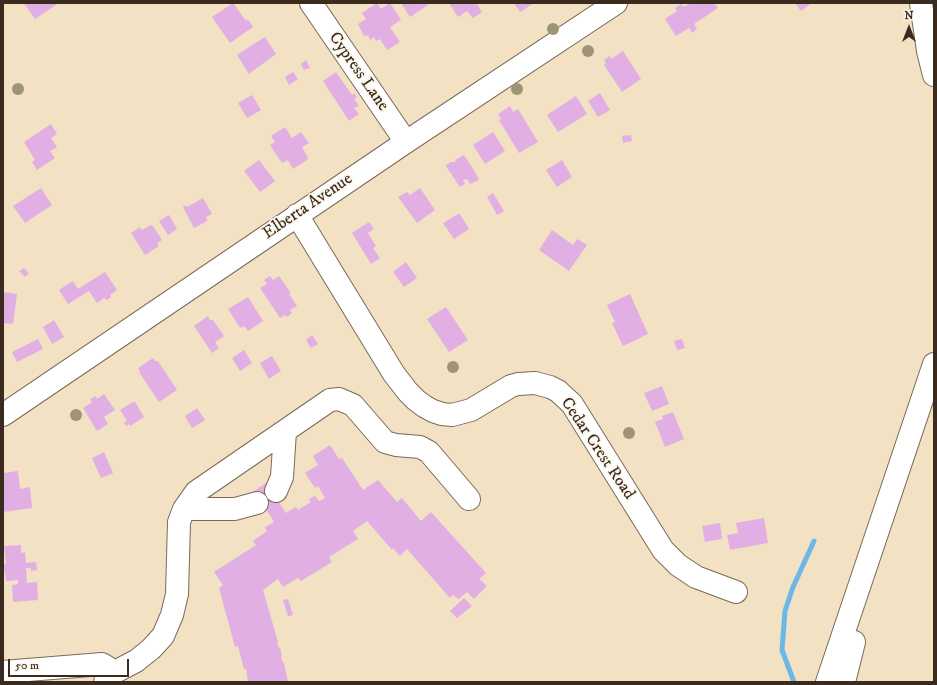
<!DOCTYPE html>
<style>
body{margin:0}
#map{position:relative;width:937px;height:685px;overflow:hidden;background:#f2e1c3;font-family:"IM FELL DW Pica",serif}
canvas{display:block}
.frame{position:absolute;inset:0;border:4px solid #3b2a1e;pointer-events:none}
.north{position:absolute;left:889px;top:8px;width:40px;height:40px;-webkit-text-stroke:3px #fbf7ec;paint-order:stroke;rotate:0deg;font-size:11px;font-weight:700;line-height:16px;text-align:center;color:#3b2a1e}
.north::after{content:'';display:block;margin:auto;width:14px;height:18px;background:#3b2a1e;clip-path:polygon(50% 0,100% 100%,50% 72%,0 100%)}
.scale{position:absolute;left:8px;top:659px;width:121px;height:18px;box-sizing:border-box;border:2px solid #3b2a1e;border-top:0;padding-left:5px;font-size:12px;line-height:14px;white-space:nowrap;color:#3b2a1e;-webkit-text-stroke:3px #fbf7ec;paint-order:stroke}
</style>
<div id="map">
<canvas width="937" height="685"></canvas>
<div class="frame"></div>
<div class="north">N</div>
<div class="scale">50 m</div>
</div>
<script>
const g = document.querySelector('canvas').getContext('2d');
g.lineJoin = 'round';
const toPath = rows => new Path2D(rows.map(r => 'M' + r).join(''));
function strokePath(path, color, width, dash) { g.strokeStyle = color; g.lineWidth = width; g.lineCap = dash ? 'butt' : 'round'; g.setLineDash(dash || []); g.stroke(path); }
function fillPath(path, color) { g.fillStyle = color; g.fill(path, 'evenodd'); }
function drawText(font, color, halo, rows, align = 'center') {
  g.font = font + ' "IM FELL DW Pica",serif'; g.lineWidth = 3.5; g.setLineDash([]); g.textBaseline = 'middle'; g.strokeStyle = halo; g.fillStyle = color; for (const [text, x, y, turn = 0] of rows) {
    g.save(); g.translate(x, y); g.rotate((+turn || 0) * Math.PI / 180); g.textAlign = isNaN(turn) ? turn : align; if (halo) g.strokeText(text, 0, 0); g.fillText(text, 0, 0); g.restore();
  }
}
const stream = toPath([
 [794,682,782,650,785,611,793,587,814,541]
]);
const building = toPath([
 [24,3,59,3,35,19],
 [233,3,246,21,248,19,253,27,230,43,212,17],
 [377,3,381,9,390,3,401,20,390,27,400,42,387,50,380,39,376,41,374,37,370,40,368,35,364,36,358,24,366,19,362,13],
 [401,3,427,3,428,5,410,17],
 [449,3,476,3,482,12,473,18,467,11,458,17],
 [514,3,534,3,520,12],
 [690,3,714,3,718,8,694,24,697,29,692,33,689,28,676,36,665,19,677,11,675,8,681,4,684,7],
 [795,3,812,3,801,11],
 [265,37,276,54,249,74,237,55],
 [623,51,641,79,622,92,604,65,606,63,604,60,610,56,611,59],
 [306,60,310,68,304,70,301,64],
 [293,72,298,79,289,85,285,77],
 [336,72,352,95,354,93,357,97,354,99,359,106,354,108,359,114,349,121,323,81],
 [600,93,610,110,598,117,588,101],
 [252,95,261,110,247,118,238,103],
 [576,96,587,114,558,132,547,115],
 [510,106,513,112,518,109,538,142,519,153,499,120,501,119,498,114],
 [51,124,57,134,51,138,57,147,50,151,55,158,37,170,32,162,35,160,24,142],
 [285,127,292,138,301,132,309,143,302,147,308,158,307,160,293,169,288,160,282,163,270,145,275,142,271,136],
 [493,132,505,151,485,164,473,145],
 [631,135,632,141,623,143,622,136],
 [464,155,475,172,479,180,470,184,467,179,463,180,465,184,460,187,447,168,446,165,451,162,456,162,455,160],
 [259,160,275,181,260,192,244,171],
 [562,160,572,177,557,187,546,170],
 [41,188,52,205,25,223,13,206],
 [420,188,435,210,417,223,398,197,407,192,410,195],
 [493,193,504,211,497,215,487,197],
 [203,198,212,214,206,217,207,221,194,228,183,207,186,205,187,207],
 [458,214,460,214,469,229,454,239,443,223],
 [169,215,177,229,168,235,159,221],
 [369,222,374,229,368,233,376,246,373,248,380,258,371,264,352,233],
 [151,225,153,226,162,240,157,243,159,246,145,255,131,233,140,227,142,230],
 [552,230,573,245,577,239,587,245,569,271,539,250],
 [406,262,417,278,404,287,393,272],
 [24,268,29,273,25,277,19,271],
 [105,272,117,290,110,295,111,297,107,300,104,298,97,303,89,291,68,304,59,290,73,281,78,289],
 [270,276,273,280,279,276,291,293,289,294,297,306,290,310,292,313,287,317,285,315,280,318,260,288,267,284,264,280],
 [3,292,17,294,13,324,3,323],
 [630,294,648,334,623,346,612,323,615,322,607,305],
 [248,297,263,321,248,331,244,326,240,328,228,309],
 [446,307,468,340,449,352,427,319],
 [208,316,210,320,213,320,224,336,215,342,219,348,212,353,194,326],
 [54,320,64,337,52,344,43,327],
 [312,335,318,344,311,348,306,340],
 [38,339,43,349,17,362,12,352],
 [682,339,685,348,677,350,674,341],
 [244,350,252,363,240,371,232,358],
 [272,356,281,371,269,379,260,363],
 [153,358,155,361,158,361,177,390,159,402,139,372,140,371,138,368],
 [662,386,669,404,652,411,644,393],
 [104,394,115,410,104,417,108,424,97,431,83,408,92,402,90,399,96,396,97,399],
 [133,402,135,402,144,417,130,426,129,424,126,426,124,423,127,421,120,410],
 [197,408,205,420,192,428,185,416],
 [673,412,684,439,665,447,655,422,663,419,662,416],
 [330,445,339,459,342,458,363,490,378,480,397,502,402,498,421,521,431,512,486,573,479,579,487,586,474,599,467,592,459,599,453,595,450,598,407,549,400,556,393,548,392,550,367,521,353,531,358,539,329,557,332,562,301,581,298,578,283,587,278,579,263,590,278,642,277,642,279,649,280,648,282,656,281,657,283,663,284,663,288,682,248,682,246,669,244,669,238,646,235,647,219,588,223,585,214,572,256,545,253,541,267,531,265,527,274,522,266,509,263,512,251,493,269,481,278,501,286,513,296,507,298,510,311,502,309,499,315,496,319,501,325,498,318,486,315,488,305,473,318,465,313,456],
 [104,452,113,473,101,478,92,458],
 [18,471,20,489,30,487,32,508,3,512,3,473],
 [764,518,768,543,730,550,727,535,738,533,736,523],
 [720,523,722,539,705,542,702,526],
 [21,545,21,553,25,552,26,563,36,562,37,570,31,571,31,568,26,568,27,583,37,582,38,600,13,602,12,585,18,584,18,580,6,581,5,572,3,572,3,564,6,564,4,546],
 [464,598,472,606,457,618,450,611],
 [288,599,293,615,289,616,288,616,283,600]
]);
const minor = toPath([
 [311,3,406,142],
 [297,215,394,374,408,392,416,400,424,406,433,411,442,414,452,415,471,410,511,386,518,384,535,383,550,387,558,391,572,404,663,550,678,565,696,577,736,592],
 [3,415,406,142,616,3],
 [276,491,282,477,285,431],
 [184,509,235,509,257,503],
 [3,672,102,664,115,672,105,682],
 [115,672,136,661,151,649,163,636,172,615,177,594,179,522,184,509,196,492,330,400,339,399,353,405,385,442,396,445,420,447,429,452,469,499]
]);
const highway = toPath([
 [921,3,928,51,934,75],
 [827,682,934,364],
 [844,682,854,642]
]);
const trees = [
 [553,29],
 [588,51],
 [18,89],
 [517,89],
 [453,367],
 [76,415],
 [629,433]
];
const streetNames = [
 ["Cypress Lane",358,72,55],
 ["Elberta Avenue",308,207,-34],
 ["Cedar Crest Road",597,449,56]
];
strokePath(stream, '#6db7e6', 5);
fillPath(building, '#e1afe3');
strokePath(minor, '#7b6a58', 24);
strokePath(highway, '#7b6a58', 24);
strokePath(minor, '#fff', 22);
strokePath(highway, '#fff', 22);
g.fillStyle = '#9d9575';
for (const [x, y] of trees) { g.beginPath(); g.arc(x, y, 6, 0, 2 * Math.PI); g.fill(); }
drawText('17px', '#3b2a1e', '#fbf7ec', streetNames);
</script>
